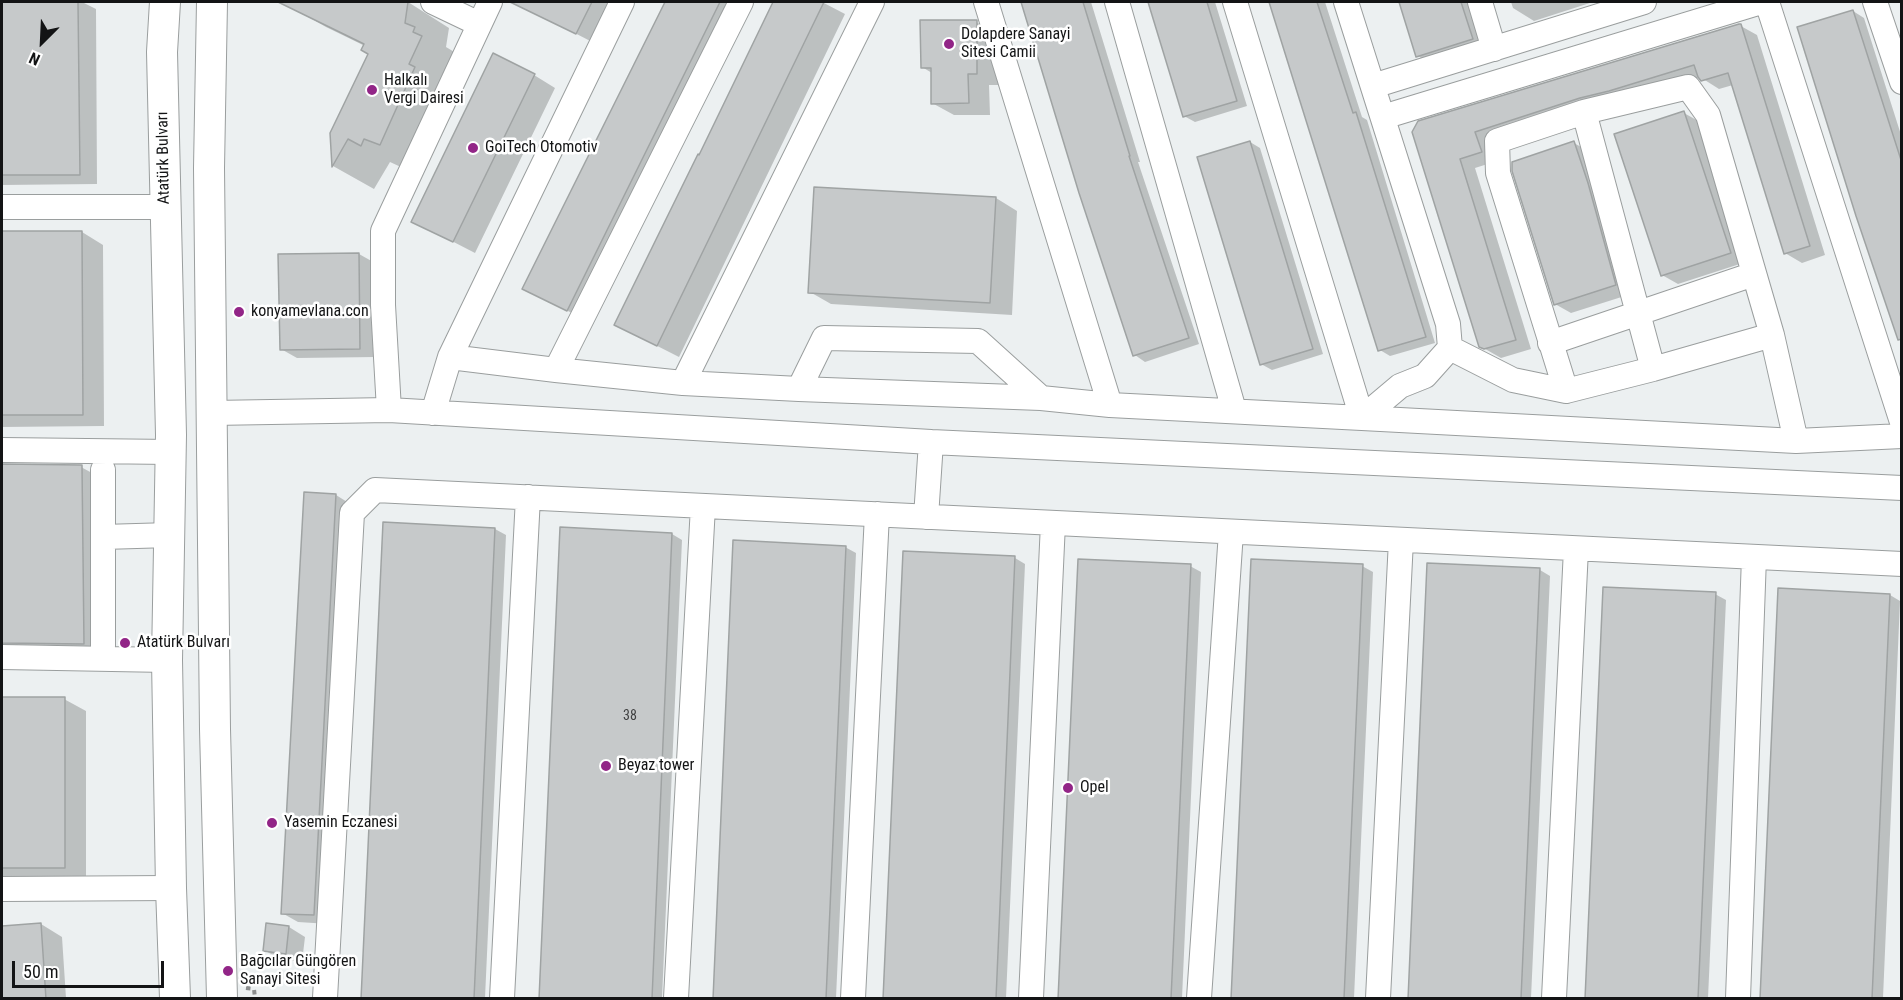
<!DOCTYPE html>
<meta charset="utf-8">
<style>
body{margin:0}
#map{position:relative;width:1903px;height:1000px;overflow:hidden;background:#ecf0f1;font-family:"Roboto Condensed",sans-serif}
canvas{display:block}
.frame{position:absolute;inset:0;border:3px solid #131415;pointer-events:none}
.north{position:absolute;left:12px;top:12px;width:60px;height:60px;-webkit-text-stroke:4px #fff;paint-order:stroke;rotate:204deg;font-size:16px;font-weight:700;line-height:24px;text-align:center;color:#131415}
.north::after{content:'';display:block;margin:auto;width:21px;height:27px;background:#131415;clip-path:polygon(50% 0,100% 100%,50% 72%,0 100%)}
.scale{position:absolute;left:12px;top:961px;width:152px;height:27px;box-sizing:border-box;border:3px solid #131415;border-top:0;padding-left:8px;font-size:18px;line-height:21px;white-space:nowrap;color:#131415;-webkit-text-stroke:4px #fff;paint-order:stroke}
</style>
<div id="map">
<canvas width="1903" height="1000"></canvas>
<div class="frame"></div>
<div class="north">N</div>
<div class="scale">50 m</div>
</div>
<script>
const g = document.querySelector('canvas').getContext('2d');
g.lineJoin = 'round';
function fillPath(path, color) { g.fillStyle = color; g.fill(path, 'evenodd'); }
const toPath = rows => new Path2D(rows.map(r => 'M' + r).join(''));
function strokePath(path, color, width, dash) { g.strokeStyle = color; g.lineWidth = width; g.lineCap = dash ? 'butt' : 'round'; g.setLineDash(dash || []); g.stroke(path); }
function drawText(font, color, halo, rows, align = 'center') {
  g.font = font + ' "Roboto Condensed",sans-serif'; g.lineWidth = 5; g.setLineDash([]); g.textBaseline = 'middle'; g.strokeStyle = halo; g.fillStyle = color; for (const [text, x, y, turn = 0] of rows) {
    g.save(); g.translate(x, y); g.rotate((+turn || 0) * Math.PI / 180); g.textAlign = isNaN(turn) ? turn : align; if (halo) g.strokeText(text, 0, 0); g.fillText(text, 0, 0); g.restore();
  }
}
const shadow = toPath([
 [2,2,82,2,96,9,97,184,2,185],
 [285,2,408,2,449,28,446,47,456,53,403,168,390,162,374,189,333,166,331,134,370,53,365,46,326,27,284,3],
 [539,2,619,2,598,45,534,12],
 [667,2,747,2,589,322,524,288],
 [774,2,822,2,845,14,679,357,616,325,700,157],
 [1030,2,1091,2,1140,162,1138,162,1199,344,1145,362,1135,355,1023,4],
 [1149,2,1215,2,1247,106,1195,122,1184,116],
 [1271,2,1325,2,1362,117,1367,120,1435,343,1390,356,1380,350],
 [1401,2,1469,2,1483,45,1428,62,1418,56],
 [1511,2,1593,2,1534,21,1513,8],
 [1853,11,1864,18,1902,138,1902,345,1858,216],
 [976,22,998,34,998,85,989,85,990,115,954,115,932,103,932,73,922,67],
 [1739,25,1757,35,1825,255,1802,263,1785,253,1733,85,1719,89,1700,77,1491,141,1497,161,1475,168,1531,349,1501,358,1480,346,1414,132],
 [534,75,555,88,475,253,413,221],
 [1684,113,1700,122,1746,262,1678,284,1662,275],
 [1250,142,1260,148,1323,354,1272,370,1261,364],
 [1574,143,1590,152,1631,294,1571,313,1555,304],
 [996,198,1017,211,1012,315,831,304,810,292],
 [2,232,82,232,103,245,104,426,2,427],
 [359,254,375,263,376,357,297,358,281,349],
 [2,463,7,466,81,467,103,479,104,656,2,658],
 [336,495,352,505,329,924,298,922,282,913],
 [384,524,495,529,506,535,485,998,363,998],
 [672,534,682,540,662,998,540,998],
 [845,547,856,553,836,998,714,998],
 [1015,558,1025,564,1006,998,884,998],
 [1190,566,1201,572,1182,998,1060,998],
 [1362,566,1373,572,1354,998,1232,998],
 [1540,570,1550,576,1531,998,1409,998],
 [1715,594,1726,600,1708,998,1586,998],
 [1890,595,1900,601,1883,998,1761,998],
 [2,698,64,699,86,711,86,879,2,879],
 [41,924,62,937,66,998,2,998,2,928],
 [289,927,305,937,302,962,280,959,264,950]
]);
const building = toPath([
 [2,2,78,2,80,175,2,175,2,2],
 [278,2,408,2,405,23,415,27,413,32,422,36,409,64,415,67,380,145,364,139,361,146,348,139,332,167,330,133,368,54,361,50,364,44,278,2],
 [510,2,592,2,576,34,510,2],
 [665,2,720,2,567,311,522,289,665,2],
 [773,2,824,2,657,346,614,325,698,154,699,155,773,2],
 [1021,2,1083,2,1130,156,1129,156,1189,338,1133,356,1079,193,1021,2],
 [1148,2,1207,2,1237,101,1183,117,1148,2],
 [1269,2,1317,2,1353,113,1356,112,1426,337,1378,351,1269,2],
 [1399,2,1461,2,1473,39,1416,57,1399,2],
 [1853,10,1902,163,1902,339,1898,340,1856,216,1797,27,1853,10],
 [920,20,977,20,977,74,968,74,969,103,931,104,931,68,921,68,920,20],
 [1739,24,1741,24,1810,246,1784,254,1728,73,1701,81,1698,77,1694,65,1609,91,1580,98,1475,132,1482,152,1460,159,1516,340,1484,349,1479,347,1412,132,1418,121,1739,24],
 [493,53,535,74,453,242,411,222,493,53],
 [1684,111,1731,253,1661,276,1614,134,1684,111],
 [1250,141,1313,349,1260,365,1197,157,1250,141],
 [1574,141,1588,183,1616,285,1554,305,1512,171,1512,162,1574,141],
 [814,187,996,197,990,303,808,293,814,187],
 [2,231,82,231,83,415,2,415,2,231],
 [359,253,360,349,280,350,278,254,359,253],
 [2,464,82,465,84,644,2,643,2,464],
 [304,492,336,494,314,915,281,914,304,492],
 [383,522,495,528,474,999,361,999,383,522],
 [560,527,672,533,652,999,539,999,560,527],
 [733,540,846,546,826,999,713,999,733,540],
 [903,551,1015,556,996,999,883,999,903,551],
 [1078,559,1191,564,1171,999,1058,999,1078,559],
 [1251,559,1363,564,1344,999,1231,999,1251,559],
 [1427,563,1540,568,1521,999,1408,999,1427,563],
 [1603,587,1716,592,1698,999,1585,999,1603,587],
 [1778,588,1890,594,1872,999,1760,999,1778,588],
 [2,697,65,697,65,868,2,868,2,697],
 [41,923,46,999,2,999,2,926,41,923],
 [266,923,289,926,286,954,263,951,266,923]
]);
const path = toPath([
 [246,988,254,989,255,998]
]);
const minor = toPath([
 [433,2,479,24],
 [986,2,1110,405],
 [1117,2,1234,410],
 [1235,2,1362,418,1796,441,1902,436],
 [1480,2,1494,49],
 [1767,2,1902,422],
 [1875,2,1902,82],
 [1373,86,1644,2],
 [1584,112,1653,369],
 [1383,117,1761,2],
 [2,207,165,207],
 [1550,343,1754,274],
 [1450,348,1513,380,1566,391,1653,369,1772,335,1796,441],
 [450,357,556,370,683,383,799,389,1041,398,1110,405,1362,418,1400,386,1425,376,1450,348,1448,324,1346,2],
 [556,370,741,2],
 [683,383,872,2],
 [799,389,824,338,978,341,1041,398],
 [1566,391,1498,173,1497,141,1584,112,1688,87,1708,115,1772,335],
 [389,410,383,305,383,231,490,2],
 [212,413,389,410,931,442,1902,488],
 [433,413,450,357,622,2],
 [2,450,171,452],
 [926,517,931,442],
 [103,537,170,535],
 [103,646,103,470],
 [2,657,167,660],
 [2,889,171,888],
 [325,998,352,513,375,490,1902,564],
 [502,998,528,497],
 [676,998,703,506],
 [853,998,877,514],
 [1031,998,1053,523],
 [1199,998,1231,532],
 [1378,998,1401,540],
 [1554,998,1576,549],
 [1738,998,1754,557]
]);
const major = toPath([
 [165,2,162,52,171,435,167,660,171,888,175,998],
 [212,2,209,168,215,729,222,998]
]);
const markers = [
 [949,44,6,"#922587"],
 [372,90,6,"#922587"],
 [473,148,6,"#922587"],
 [239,312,6,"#922587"],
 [125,643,6,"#922587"],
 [606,766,6,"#922587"],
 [1068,788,6,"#922587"],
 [272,823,6,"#922587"],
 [228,971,6,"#922587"]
];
const numberNames = [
 ["38",630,716]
];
const poiNames = [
 ["Dolapdere Sanayi",961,35],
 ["Sitesi Camii",961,53],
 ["Halkalı",384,81],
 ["Vergi Dairesi",384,99],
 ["GoiTech Otomotiv",485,148],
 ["konyamevlana.con",251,312],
 ["Atatürk Bulvarı",137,643],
 ["Beyaz tower",618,766],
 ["Opel",1080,788],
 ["Yasemin Eczanesi",284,823],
 ["Bağcılar Güngören",240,962],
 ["Sanayi Sitesi",240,980]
];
const streetNames = [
 ["Atatürk Bulvarı",164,158,-91]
];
fillPath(shadow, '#0003');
fillPath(building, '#c6c9ca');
strokePath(building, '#9fa3a3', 1.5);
strokePath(minor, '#9a9e9e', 26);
strokePath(major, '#9a9e9e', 32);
strokePath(path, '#8c8e8f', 4, [4.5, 4.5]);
strokePath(minor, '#fff', 24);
strokePath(major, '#fff', 30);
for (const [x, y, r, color] of markers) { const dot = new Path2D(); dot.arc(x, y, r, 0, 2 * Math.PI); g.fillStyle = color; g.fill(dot); strokePath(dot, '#fff', 2); }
drawText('14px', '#404142', null, numberNames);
drawText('16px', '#131415', '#fff', poiNames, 'left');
drawText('16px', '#131415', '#fff', streetNames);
</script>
